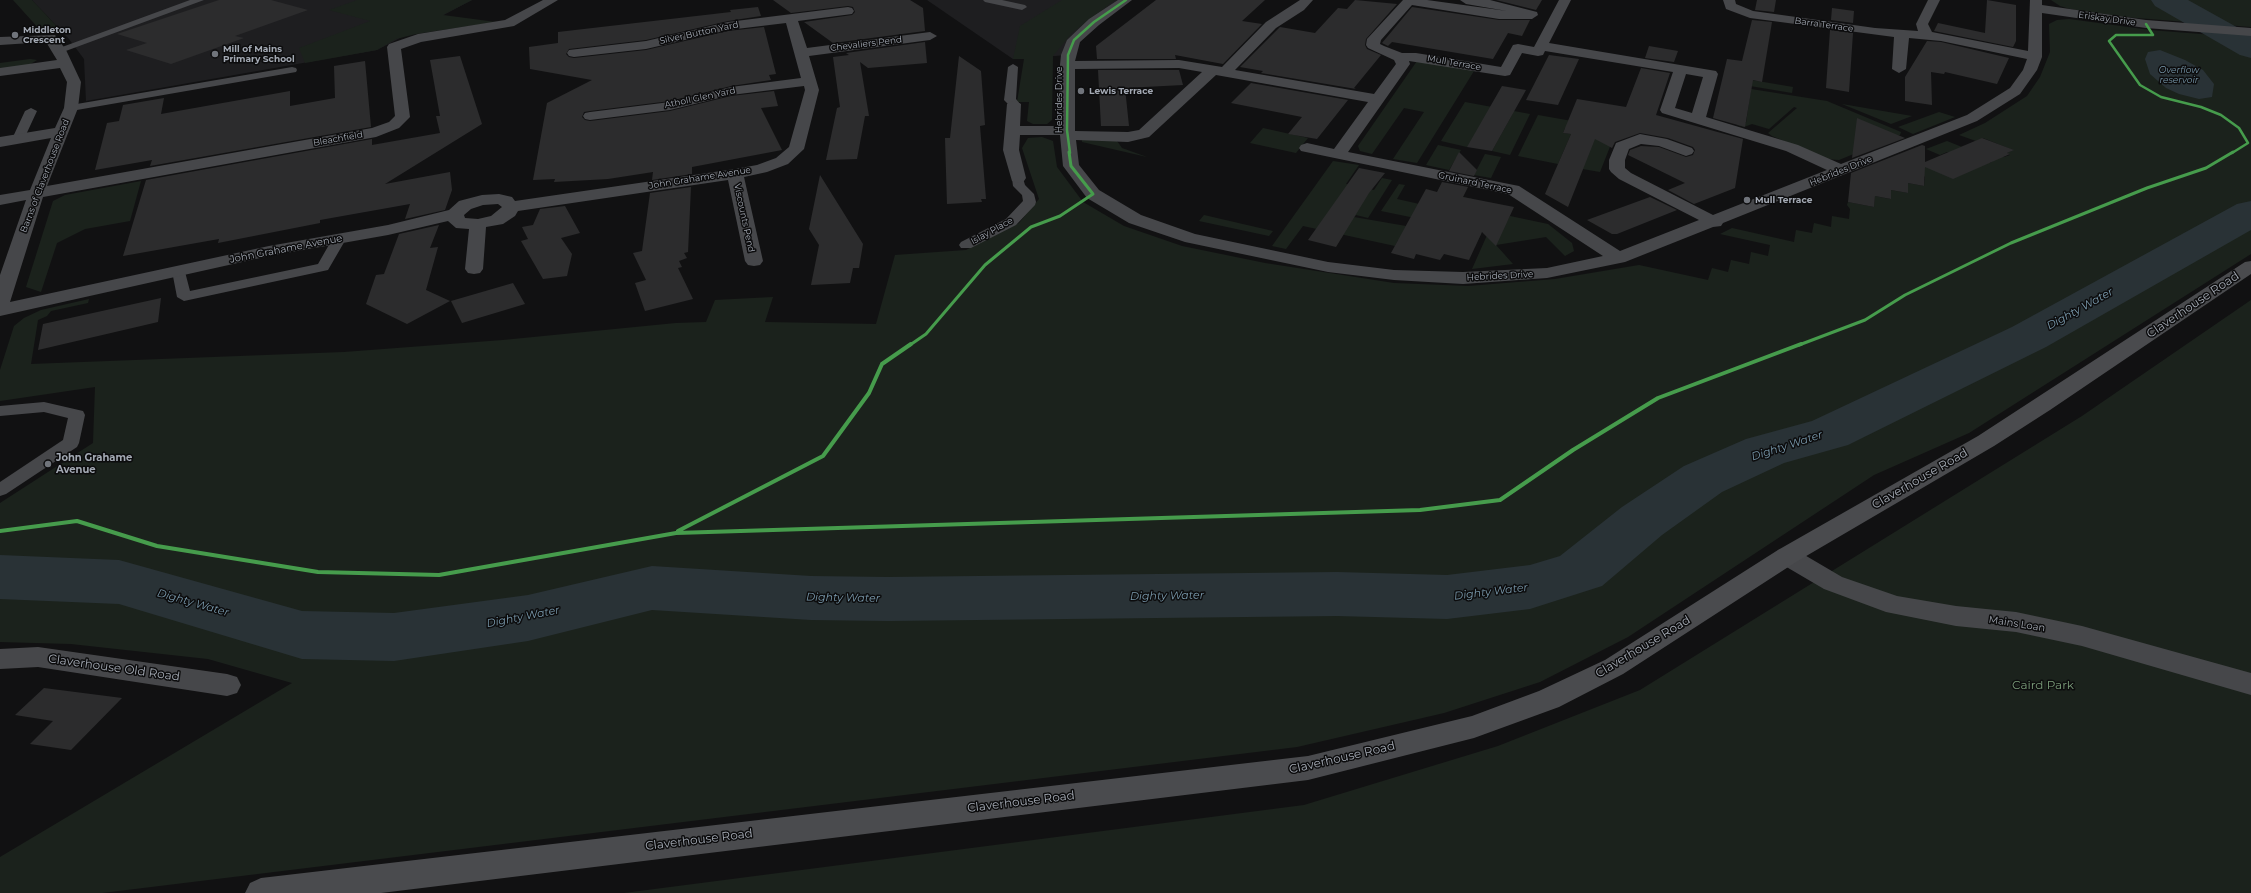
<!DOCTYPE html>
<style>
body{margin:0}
canvas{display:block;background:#111112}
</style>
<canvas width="2251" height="893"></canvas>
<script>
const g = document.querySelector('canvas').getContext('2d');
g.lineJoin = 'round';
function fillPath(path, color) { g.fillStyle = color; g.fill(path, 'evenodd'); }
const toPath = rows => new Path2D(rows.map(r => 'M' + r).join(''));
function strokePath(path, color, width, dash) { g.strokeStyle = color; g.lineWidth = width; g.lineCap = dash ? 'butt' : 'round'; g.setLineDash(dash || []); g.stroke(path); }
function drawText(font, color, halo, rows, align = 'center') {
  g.font = font + ' Montserrat,sans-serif'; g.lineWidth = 3; g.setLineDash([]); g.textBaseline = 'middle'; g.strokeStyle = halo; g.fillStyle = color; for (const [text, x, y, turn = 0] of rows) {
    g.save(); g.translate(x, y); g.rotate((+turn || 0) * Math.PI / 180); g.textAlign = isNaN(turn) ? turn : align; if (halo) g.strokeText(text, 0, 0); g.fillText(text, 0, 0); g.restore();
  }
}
const built = toPath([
 [32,0,472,0,377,50,86,101,84,59,69,39],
 [927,0,1126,0,1094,22,1068,55,1013,59]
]);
const green = toPath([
 [13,0,32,0,64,34,41,31],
 [357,0,472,0,443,15,496,22,416,34,396,39,377,50,305,63,299,48,370,21,329,10],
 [1062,0,1115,0,1072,33,1053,56,1052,120,1047,124,1033,124,1027,121,1029,102,1017,102,1024,59,1013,59,1020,26],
 [2051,0,2251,0,2251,27,2124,17,2070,9,2060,6],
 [2069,19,2150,30,2251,38,2251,254,1969,433,1874,475,1628,637,1540,682,1444,713,1297,747,102,893,0,893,0,857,292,683,208,659,71,644,0,642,0,503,93,443,95,387,0,401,0,370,14,326,24,318,41,310,89,299,88,303,51,311,47,316,38,320,31,364,344,352,503,340,676,323,706,322,715,300,773,297,765,322,876,324,895,255,966,250,1019,223,1039,199,1022,148,1028,138,1042,137,1053,141,1057,167,1083,202,1124,226,1182,246,1265,263,1394,283,1468,286,1555,279,1639,265,1708,280,1712,268,1728,272,1731,260,1749,264,1751,252,1768,256,1770,245,1720,234,1732,228,1794,242,1796,230,1812,233,1814,223,1831,227,1832,216,1849,219,1850,209,1847,205,1848,202,1874,207,1875,196,1890,199,1891,190,1908,193,1908,183,1924,186,1925,177,1910,155,1925,161,1919,164,1977,164,1947,152,1940,155,1926,149,1947,141,1962,147,1956,150,1990,163,2000,156,2004,157,2010,155,2007,153,2013,150,1983,138,1976,141,1959,135,1985,123,2027,96,2040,77,2050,52,2049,24,2057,20],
 [30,59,37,60,29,65,0,69,0,63],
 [1417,61,1474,71,1417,163,1393,159,1424,112,1404,108,1372,154,1360,151,1358,146],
 [1734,77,1793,87,1792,93,1732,83],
 [1751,89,1827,101,1901,132,1900,135,1839,160,1827,159,1772,136,1768,133,1797,108,1794,107,1769,129,1752,124,1744,127,1737,125,1738,122,1746,123],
 [1465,102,1530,114,1510,155,1492,151,1513,113,1467,147,1441,141],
 [1842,104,1912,116,1891,124],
 [1939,112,1955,117,1913,134,1898,127],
 [1538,115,1617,129,1600,172,1583,169,1573,130,1565,128,1563,133,1571,134,1558,164,1518,156],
 [1263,128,1308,138,1296,153,1250,143],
 [1082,139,1117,141,1122,148,1147,157,1082,142],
 [1438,145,1461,150,1449,170,1426,165],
 [1485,154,1501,157,1491,178,1474,175],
 [1333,161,1359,165,1346,184,1374,190,1382,178,1392,180,1368,218,1356,215,1354,217,1406,226,1432,224,1481,234,1475,247,1451,241,1398,240,1395,246,1303,226,1286,249,1272,246],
 [141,181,130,221,85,229,57,243,41,292,26,287,53,201,65,195],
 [1399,184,1405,185,1397,199,1455,212,1463,197,1473,199,1507,221,1510,216,1548,224,1572,243,1574,251,1565,256,1546,237,1496,245,1513,264,1472,269,1488,233,1381,211],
 [1204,215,1247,225,1273,231,1269,236,1199,221],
 [2251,300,2251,893,624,893,1304,805,1498,746,1640,690,2082,416]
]);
const water = toPath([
 [2160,50,2185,60,2203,70,2214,84,2212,97,2199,99,2179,94,2166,88,2150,74,2145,59,2148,52]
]);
const river = toPath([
 [2151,0,2188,0,2251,35,2251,58,2240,55,2155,6,2151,0],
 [2251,201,2251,230,2046,347,1848,445,1784,463,1722,492,1662,535,1602,586,1530,609,1447,619,1337,616,888,621,811,620,652,610,528,641,394,661,302,659,119,604,0,599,0,555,119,560,302,611,394,613,528,595,652,566,811,576,888,577,1337,572,1447,575,1530,565,1560,556,1622,507,1684,466,1746,439,1812,421,2012,327,2237,204,2251,201]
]);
const building = toPath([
 [219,0,271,0,308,10,235,36,244,38,171,64,126,50,147,43,117,34],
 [773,0,910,0,923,8,925,31,833,43,804,22,852,15,855,12,853,7,848,6,791,13],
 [1156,0,1265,0,1242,21,1262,24,1223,64,1175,55,1176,59,1097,59,1096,46],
 [1355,0,1397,4,1366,39,1365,45,1367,49,1381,55,1354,88,1356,89,1261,73,1263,71,1240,67,1280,27,1315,33,1338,8,1347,9],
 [1496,0,1542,0,1536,10],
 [1757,0,1776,0,1774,12,1755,10],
 [1987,0,2016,5,2016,41,2013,47,1934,31,1938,23,1985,33],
 [758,7,761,16,728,21,646,40,569,49,566,54,569,57,574,58,646,50,728,31,764,27,776,74,769,75,771,80,731,86,670,101,590,111,584,112,582,117,585,120,590,121,670,111,731,96,774,91,778,106,761,108,782,150,692,167,692,174,652,180,653,172,608,179,554,182,555,179,533,180,547,103,592,80,530,69,529,47,558,43,558,32,731,12,730,10],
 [1412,7,1499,20,1530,20,1522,36,1508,33,1493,59,1392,42,1388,46,1382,43],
 [1832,8,1854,11,1853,23,1831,20],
 [1752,20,1772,22,1762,82,1753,80,1745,127,1713,118,1727,59,1742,61],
 [1830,30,1853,33,1849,92,1826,88],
 [1927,41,1941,42,2009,58,1997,84,1945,72,1944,74,1931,72,1932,105,1905,101,1905,77],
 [925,42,927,63,868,68,860,62,869,116,865,116,857,159,826,160,837,108,840,107,833,57,849,55,846,53],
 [1649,46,1678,51,1674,62,1645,58],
 [1549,55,1579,59,1558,105,1526,100],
 [460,56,482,124,385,184,450,172,452,190,445,210,405,219,410,204,320,220,320,223,218,243,219,239,123,256,146,180,372,139,372,145,440,133,436,116,440,116,430,60],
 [959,56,981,71,985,125,980,126,986,199,981,199,982,202,947,204,945,138,950,138],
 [365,61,371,127,150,166,152,160,95,170,107,123,119,121,123,105,164,98,161,114,290,91,290,106,335,98,334,66],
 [1641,68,1670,73,1656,115,1743,139,1735,188,1694,204,1668,190,1685,183,1628,155,1630,150,1641,146,1659,147,1686,157,1693,155,1695,150,1693,147,1668,138,1640,133,1615,142,1612,148,1595,139,1568,207,1545,194,1571,134,1563,133,1577,99,1626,107],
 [1098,70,1179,70,1183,85,1125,88,1129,126,1101,126],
 [1251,83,1348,100,1317,139,1288,134,1302,117,1231,103],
 [1502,86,1526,90,1492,151,1467,147],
 [1857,118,1905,138,1852,158],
 [1982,138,2014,150,2007,153,2010,154,1953,179,1925,167,1924,186,1908,183,1908,193,1891,190,1891,199,1875,196,1874,207,1848,202,1851,173,1922,145,1925,146,1925,162],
 [1459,152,1477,170,1474,176,1449,171],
 [1359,168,1385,173,1369,193,1336,247,1308,240],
 [820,175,863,244,859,268,853,268,850,283,811,285,819,245,809,229],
 [1442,182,1468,187,1463,197,1514,207,1496,246,1482,232,1469,260,1444,254,1440,260,1416,254,1414,259,1391,253,1426,189,1437,192],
 [691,187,688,252,684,253,687,258,679,261,682,267,678,268,693,299,645,311,635,283,646,280,633,253,642,251,650,193],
 [1650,197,1677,210,1617,234,1612,234,1587,220],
 [565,206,580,233,561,238,572,254,567,276,543,279,521,241,528,239,522,227,533,225,540,209],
 [439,225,430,248,438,247,426,290,450,301,407,324,366,304,376,275,384,274,399,234],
 [513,283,525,304,462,323,451,301],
 [161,298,158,322,38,350,43,324],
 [44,688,122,698,71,750,30,744,53,721,15,715]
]);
const lane = toPath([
 [190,0,204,0,63,52,55,52,54,50,190,0],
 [983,0,1002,0,1025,5,1027,7,1022,10,985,2,983,0],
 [1013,64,1018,67,1016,99,1020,104,1014,107,1010,106,1004,100,1008,67,1013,64],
 [292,67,296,68,297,70,296,72,71,111,65,108,71,105,292,67],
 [31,108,37,111,24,139,18,143,14,142,12,139,25,111,31,108],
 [1018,174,1022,175,1025,185,1034,194,1036,202,1035,205,1016,225,971,248,961,248,959,245,961,242,1006,219,1023,201,1022,195,1013,186,1012,178,1018,174],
 [339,235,346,239,328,270,184,301,177,297,172,271,174,268,184,268,190,291,318,264,334,236,339,235],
 [44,402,83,411,85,415,79,443,77,447,6,494,0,496,0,482,63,440,68,418,44,412,0,416,0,406,44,402]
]);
const street = toPath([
 [543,0,558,0,514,26,421,42,401,49,410,117,399,128,376,137,43,197,10,302,269,246,388,225,449,210,459,201,482,195,499,194,512,197,515,201,735,169,757,165,776,158,789,147,805,90,804,86,731,95,670,110,590,120,585,119,583,116,585,113,590,112,670,102,731,87,801,78,786,23,728,30,646,49,574,57,569,56,567,53,569,50,646,41,728,22,848,7,852,8,854,11,852,14,798,21,807,48,930,32,937,36,930,40,809,56,819,90,804,149,788,164,767,172,744,177,763,261,760,265,754,266,748,265,745,261,728,180,518,211,515,216,503,224,486,227,483,269,480,273,474,274,468,273,465,269,469,229,456,228,448,221,388,235,269,256,0,316,0,275,26,200,0,205,0,195,30,190,51,138,0,147,0,137,55,128,64,108,67,82,60,68,0,76,0,68,57,60,46,42,0,45,0,37,55,35,66,50,81,82,78,108,47,186,372,128,389,122,395,116,387,47,389,44,418,34,505,20,543,0],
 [483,205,498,204,502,207,491,216,478,219,465,218,464,215,471,209,483,205],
 [1118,0,1132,0,1099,25,1080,42,1075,61,1179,60,1222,67,1266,22,1300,0,1313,0,1304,10,1276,28,1235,70,1374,94,1396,64,1394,60,1368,48,1366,45,1367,39,1403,0,1427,0,1507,11,1466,4,1460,0,1490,0,1537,12,1538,15,1532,19,1499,19,1412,5,1381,40,1380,44,1384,46,1402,53,1416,53,1501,67,1513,45,1518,44,1534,47,1559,0,1571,0,1549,43,1716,71,1718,74,1706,117,1798,145,1841,164,1967,115,2010,88,2023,70,2027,59,1941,41,1909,38,1906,69,1899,73,1892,69,1894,37,1750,18,1726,9,1723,0,1735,0,1736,4,1753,11,1875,28,1918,31,1916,24,1928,0,1940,0,1928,24,1932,32,2028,51,2030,0,2042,0,2042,5,2146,20,2251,28,2251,36,2146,28,2042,13,2042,57,2037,70,2020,94,1977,121,1723,223,1721,226,1713,227,1625,262,1547,278,1463,284,1394,280,1328,272,1185,242,1129,223,1087,198,1063,166,1060,135,1020,135,1019,150,1026,178,1024,181,1018,183,1012,181,1003,150,1007,104,1014,100,1021,104,1020,126,1059,126,1060,65,1061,55,1067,40,1089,19,1118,0],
 [1545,51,1673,72,1660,110,1662,113,1786,151,1827,170,1713,215,1631,173,1625,168,1625,160,1629,149,1641,144,1659,146,1686,156,1692,154,1694,151,1692,148,1667,139,1640,134,1616,143,1609,160,1609,169,1611,172,1619,179,1699,220,1620,251,1519,186,1348,152,1410,64,1409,61,1505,76,1510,75,1522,53,1538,56,1543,55,1545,51],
 [1179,68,1202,72,1139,130,1128,132,1075,131,1075,69,1179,68],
 [1686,74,1703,77,1692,113,1675,108,1686,74],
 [1216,75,1368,102,1334,149,1307,143,1301,145,1299,148,1301,151,1508,194,1603,256,1547,268,1463,272,1394,270,1328,262,1195,234,1141,215,1099,190,1079,165,1076,140,1128,142,1149,137,1216,75],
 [1787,547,1796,550,1842,577,1897,596,1956,606,2016,612,2082,626,2251,673,2251,695,2082,646,2016,632,1956,626,1886,612,1824,589,1778,562,1775,556,1778,550,1787,547],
 [38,647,227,674,237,677,241,685,237,693,227,696,38,667,0,669,0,649,38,647]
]);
const secondary = toPath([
 [2251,261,2251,274,2050,410,1994,446,1796,562,1623,674,1559,707,1474,738,1308,780,381,893,245,893,250,883,261,878,1308,756,1472,716,1539,691,1605,660,1778,550,1978,436,2245,262,2251,261]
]);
const cyclewayFar2 = toPath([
 [2146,24,2153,35,2116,35,2109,41,2140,85,2161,97,2201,107,2221,115,2239,128,2248,143,2232,153],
 [1070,153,1067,130,1068,55,1074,40,1094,22,1126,0]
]);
const cyclewayFar1 = toPath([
 [910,345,926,334,985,265,1031,227,1060,216,1093,194,1071,166,1069,152],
 [1799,345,1865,320,1905,295,2011,243,2147,188,2206,168,2233,152]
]);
const cycleway = toPath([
 [0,531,77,521,157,546,318,572,439,575,676,533,1420,510,1500,500,1573,450,1658,398,1801,344],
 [678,531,823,456,869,393,882,364,911,344]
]);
const markers = [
 [15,35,4,"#70747b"],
 [215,54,4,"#70747b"],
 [1081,91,4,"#70747b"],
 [1747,200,4,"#70747b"],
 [48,464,4,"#70747b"]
];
const farStreetnames = [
 ["Eriskay Drive",2107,19,8],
 ["Barra Terrace",1824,25,8],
 ["Silver Button Yard",699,33,-12],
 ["Chevaliers Pend",866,44,-7],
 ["Mull Terrace",1454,63,10],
 ["Atholl Glen Yard",700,98,-12],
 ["Hebrides Drive",1059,100,-90],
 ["Bleachfield",338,139,-10],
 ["Hebrides Drive",1841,171,-22],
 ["Barns of Claverhouse Road",45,176,-69],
 ["John Grahame Avenue",700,178,-9],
 ["Gruinard Terrace",1475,183,12],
 ["Viscounts Pend",744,218,78],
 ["Islay Place",992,231,-29],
 ["Hebrides Drive",1500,276,-3]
];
const farPoinames = [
 ["Middleton",23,30],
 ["Crescent",23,40],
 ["Mill of Mains",223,49],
 ["Primary School",223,59],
 ["Lewis Terrace",1089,91],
 ["Mull Terrace",1755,200]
];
const farWaternames = [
 ["Overflow",2179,70],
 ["reservoir",2179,80]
];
const streetNames = [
 ["John Grahame Avenue",286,249,-11],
 ["Mains Loan",2017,624,9]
];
const poiNames = [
 ["John Grahame",56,458],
 ["Avenue",56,470]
];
const waterNames = [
 ["Dighty Water",2080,309,-29],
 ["Dighty Water",1787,446,-18],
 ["Dighty Water",1491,592,-7],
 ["Dighty Water",1167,596,-1],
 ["Dighty Water",843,598,1],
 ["Dighty Water",193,603,16],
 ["Dighty Water",523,617,-11]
];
const nearStreetnames = [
 ["Claverhouse Road",2193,305,-34],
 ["Claverhouse Road",1920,479,-30],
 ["Claverhouse Road",1643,647,-31],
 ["Claverhouse Old Road",114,668,8],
 ["Claverhouse Road",1342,758,-13],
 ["Claverhouse Road",1021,802,-7],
 ["Claverhouse Road",699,840,-7]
];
const nearParknames = [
 ["Caird Park",2043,685]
];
fillPath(built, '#1e1e20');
fillPath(green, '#1b221c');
fillPath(water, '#293236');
fillPath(river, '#293236');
fillPath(building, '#2c2c2d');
fillPath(lane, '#46474a');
fillPath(street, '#46474a');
fillPath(secondary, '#4a4b4e');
strokePath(cyclewayFar2, '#469c4c', 2.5);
strokePath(cyclewayFar1, '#469c4c', 3);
strokePath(cycleway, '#469c4c', 4);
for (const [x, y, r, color] of markers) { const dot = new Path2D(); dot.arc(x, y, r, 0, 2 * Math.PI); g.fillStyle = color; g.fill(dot); strokePath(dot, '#0c0c0d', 1.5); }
drawText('9px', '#a3a9b3', '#0c0c0d', farStreetnames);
drawText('bold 9px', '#a3a9b3', '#0c0c0d', farPoinames, 'left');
drawText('italic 9px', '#7a9aad', '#0c0c0d', farWaternames);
drawText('10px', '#a3a9b3', '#0c0c0d', streetNames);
drawText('bold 10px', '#a3a9b3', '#0c0c0d', poiNames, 'left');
drawText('italic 11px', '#7a9aad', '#0c0c0d', waterNames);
drawText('12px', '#a3a9b3', '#0c0c0d', nearStreetnames);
drawText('12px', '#7b9d7a', '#0c0c0d', nearParknames);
</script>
